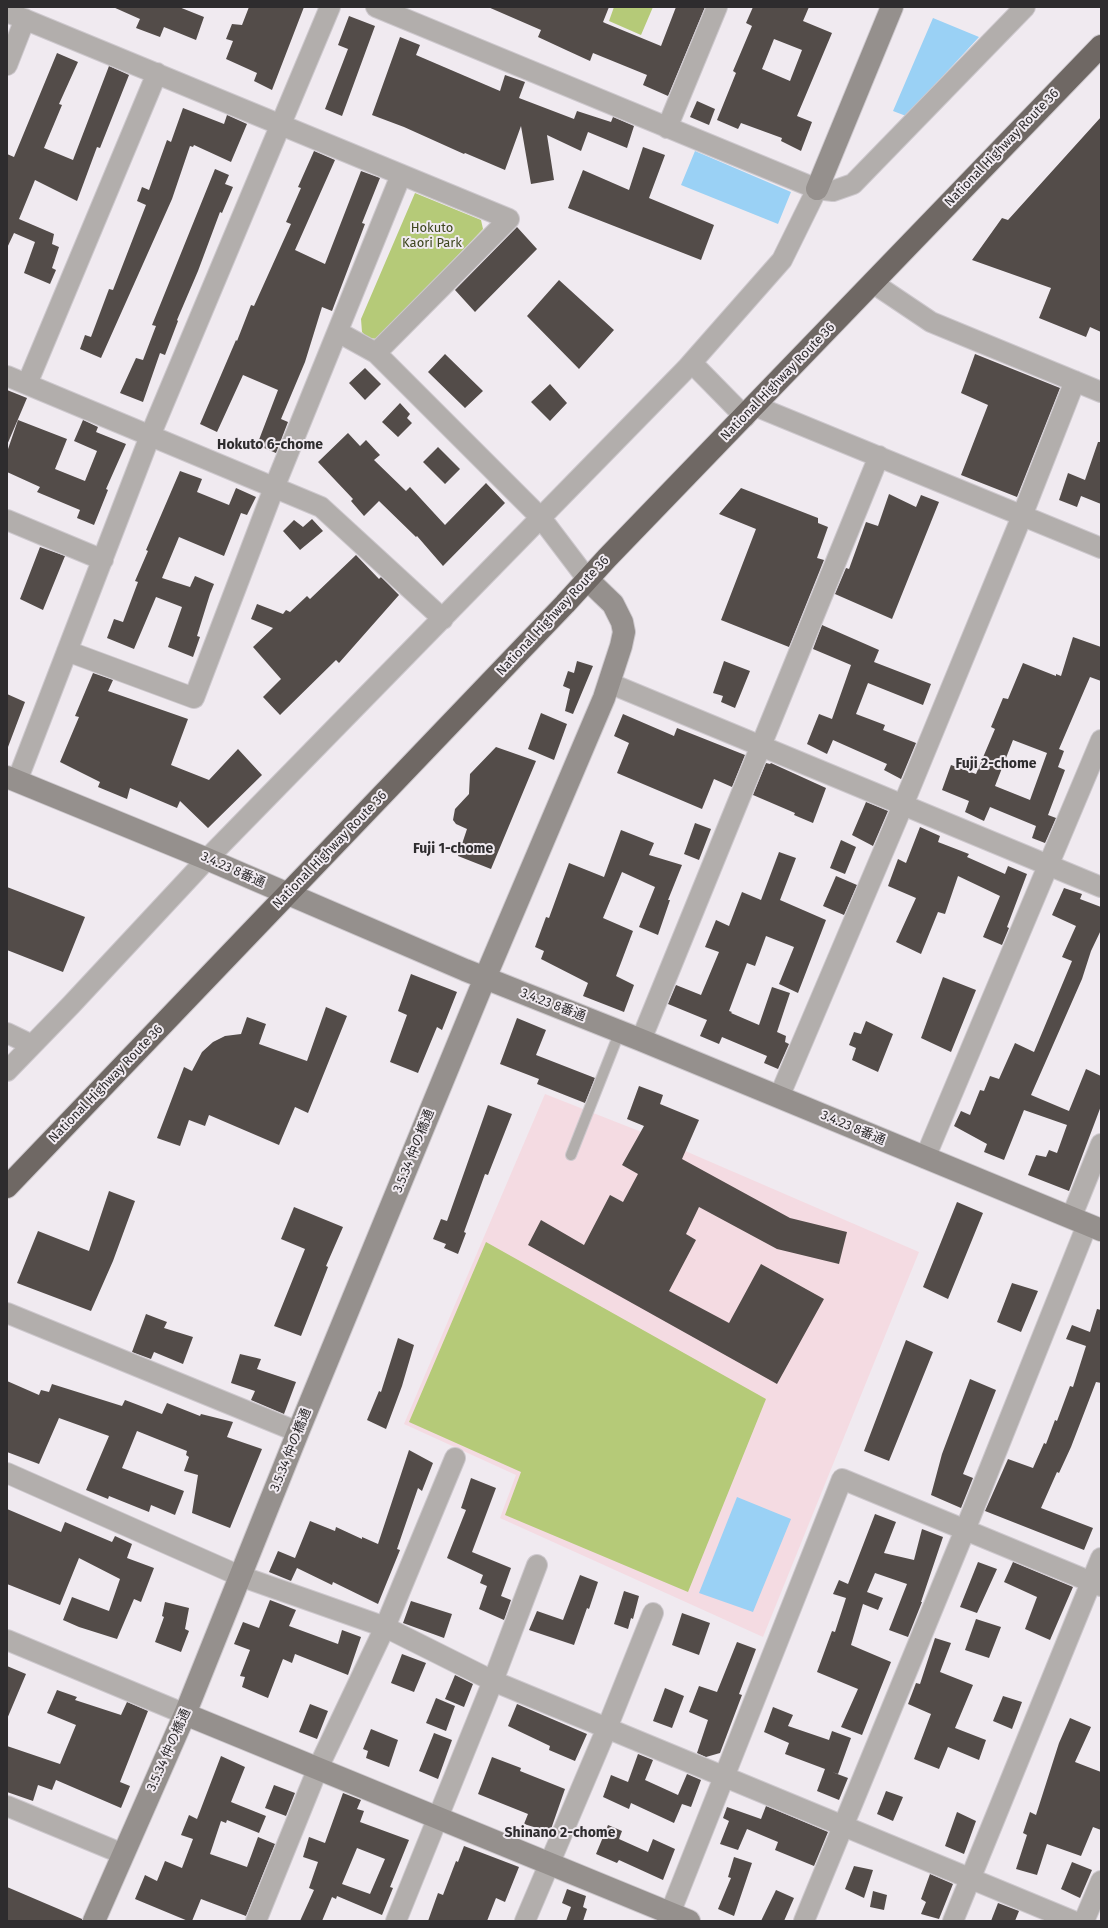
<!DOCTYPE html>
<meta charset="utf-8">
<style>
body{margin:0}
#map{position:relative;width:1108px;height:1928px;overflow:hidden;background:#f0eaf0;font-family:"Fira Sans",sans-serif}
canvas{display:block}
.frame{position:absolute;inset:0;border:8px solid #2e2c2e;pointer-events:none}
</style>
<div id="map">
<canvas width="1108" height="1928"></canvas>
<div class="frame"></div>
</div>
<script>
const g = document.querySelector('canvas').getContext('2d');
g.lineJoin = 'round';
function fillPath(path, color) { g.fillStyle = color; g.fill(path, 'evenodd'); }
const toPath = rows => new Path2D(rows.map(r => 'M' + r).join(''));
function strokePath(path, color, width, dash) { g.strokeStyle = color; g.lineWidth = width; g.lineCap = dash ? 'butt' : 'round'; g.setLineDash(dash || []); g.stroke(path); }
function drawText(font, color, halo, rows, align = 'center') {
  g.font = font + ' "Fira Sans","Noto Sans JP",sans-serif'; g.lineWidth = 4; g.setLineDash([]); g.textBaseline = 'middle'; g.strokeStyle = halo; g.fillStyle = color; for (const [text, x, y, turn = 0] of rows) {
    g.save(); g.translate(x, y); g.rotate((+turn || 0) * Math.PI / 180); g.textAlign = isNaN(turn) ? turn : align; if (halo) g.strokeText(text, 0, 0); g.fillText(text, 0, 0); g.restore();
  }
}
const education = toPath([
 [545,1094,639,1131,919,1252,763,1637,500,1518,516,1475,404,1424]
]);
const green = toPath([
 [614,7,653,7,641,35,609,21],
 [415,193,481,220,483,229,378,339,368,338,362,332,361,319],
 [486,1242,766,1399,688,1592,505,1515,521,1472,409,1422]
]);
const water = toPath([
 [933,18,979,37,906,116,893,111],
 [695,151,791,192,778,224,681,185],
 [737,1497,791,1519,753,1612,699,1593]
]);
const building = toPath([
 [113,7,179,7,204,17,196,40,164,27,160,37,136,28,140,19],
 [249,7,304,7,272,90,254,81,257,73,226,59,233,41,226,39,232,24,242,25],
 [488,7,609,7,603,22,605,23,661,46,676,7,705,7,668,96,643,85,647,75,593,53,590,61,566,50,538,37,541,30],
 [753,7,809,7,803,21,832,33,797,116,812,122,801,151,781,141,782,138,741,123,738,129,717,120,736,73,733,71,752,26,746,23],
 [774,39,802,50,790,81,762,69],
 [349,16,375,26,342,116,325,109,348,49,338,45],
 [400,37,420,45,416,55,500,91,505,75,525,82,519,98,574,119,577,111,611,122,613,117,634,126,627,148,588,132,581,151,547,135,554,180,531,184,521,126,505,170,465,153,464,154,404,127,372,115],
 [57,53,78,62,59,104,62,105,44,148,73,160,109,66,129,75,100,148,97,147,77,201,35,180,19,219,54,234,52,244,59,247,52,268,56,270,50,284,24,273,35,242,14,233,7,248,7,154,14,157],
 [697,101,715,109,709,125,690,117],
 [183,108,224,124,227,115,247,124,231,162,194,145,193,147,190,146,172,199,101,358,80,349,85,335,91,337,109,289,113,290,146,205,137,201,142,187,149,190,167,140,171,142],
 [1101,117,1101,332,1090,327,1086,337,1039,318,1051,288,972,260,1002,218,1008,220],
 [643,147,665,155,649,198,714,225,701,260,568,208,583,170,629,190],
 [314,151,335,160,295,250,325,264,361,171,380,178,362,223,365,224,332,311,322,307,305,362,281,419,288,422,276,453,257,445,278,390,243,375,217,432,200,424,236,340,237,341,251,305,254,306,291,224,286,222,301,188,298,187],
 [215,169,229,175,225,184,233,187,222,213,220,212,198,271,177,320,178,321,165,355,160,353,143,402,120,393,136,358,143,360,156,326,152,325],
 [517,227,537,249,475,312,455,290],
 [559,280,614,330,579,369,527,316],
 [445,354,483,391,465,408,428,372],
 [975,354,1060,388,1017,497,961,475,988,405,961,393],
 [365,368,381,384,365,400,349,383],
 [550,384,567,403,550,421,531,402],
 [7,390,27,398,7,445],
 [400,403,410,414,407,418,412,423,398,437,382,422],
 [18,420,67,439,55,469,85,481,97,451,74,441,83,420,98,427,96,432,126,444,106,489,108,490,94,525,77,518,80,510,37,492,40,487,7,472,7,452],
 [348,433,360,446,366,440,380,455,374,460,406,491,410,487,445,525,486,483,505,503,443,566,417,536,416,537,379,501,364,516,351,501,353,499,318,462],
 [1098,442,1101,442,1101,504,1081,496,1077,507,1059,500,1068,473,1085,480],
 [438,447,460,469,445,484,423,462],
 [180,471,202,479,197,492,229,505,236,488,256,497,247,515,241,513,224,556,179,537,167,566,162,578,190,587,195,576,214,584,210,594,197,636,200,637,193,657,168,647,182,607,156,597,134,649,107,638,114,619,123,622,138,582,135,581,148,551,146,550],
 [741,488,818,518,818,523,828,527,817,558,824,560,789,647,721,620,756,529,719,514],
 [889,494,916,507,921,495,939,502,892,619,835,594,846,568,849,569,866,522,878,526],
 [312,519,323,531,300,550,283,531,294,520,303,527],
 [40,547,65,556,43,610,20,599],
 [356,555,379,579,381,577,399,595,339,663,336,660,280,715,263,697,281,679,253,647,273,628,251,619,257,604,283,614,286,610,290,612,307,596,310,599],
 [822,625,879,650,874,662,931,684,923,705,868,683,856,714,885,725,883,730,916,743,901,779,884,770,887,764,833,740,827,754,807,744,819,714,832,719,851,665,813,649],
 [1073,637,1101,647,1101,681,1090,677,1059,749,1064,751,1058,767,1065,770,1048,815,1056,818,1045,843,1032,838,1036,826,990,807,984,821,965,812,969,801,942,790,951,765,976,774,995,729,991,727,1003,698,1008,699,1023,663,1056,676,1056,674,1061,676],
 [1013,740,1047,753,1030,800,995,786],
 [577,661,593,666,573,714,565,711,570,689,563,686,568,671,574,673],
 [724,661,750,671,735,708,721,702,723,696,713,693],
 [93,673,113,680,108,691,188,719,171,765,209,780,238,749,262,775,208,828,180,801,177,808,130,788,127,799,98,787,100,782,60,762,79,717,75,716],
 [7,694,25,702,8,747,7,746],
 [541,713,567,724,554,760,528,749],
 [623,714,674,736,677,728,745,755,732,787,714,779,702,809,617,773,629,743,614,736],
 [496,747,536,761,491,869,458,856,467,829,456,824,453,820,455,809,469,794,470,774],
 [766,763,770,764,771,763,826,788,813,823,794,815,795,813,753,795],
 [866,802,888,811,873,846,852,835],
 [695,823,711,829,699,860,684,854],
 [920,827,940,836,938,842,969,854,967,857,1005,874,1008,866,1027,874,1007,927,1009,928,1002,945,983,937,1000,896,958,876,945,914,938,912,921,954,896,942,916,898,888,886,898,859,906,863],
 [621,830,654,843,649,855,682,865,668,900,670,900,658,935,639,927,655,887,622,872,603,918,633,931,616,976,634,985,624,1012,583,996,588,983,541,959,544,951,535,947,546,917,549,918,569,863,604,877],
 [841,840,856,847,845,874,830,868],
 [779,852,796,858,780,900,826,920,798,993,779,984,794,947,766,936,755,966,747,963,729,1011,732,1012,731,1013,759,1025,772,987,790,993,777,1032,786,1036,785,1042,789,1044,778,1069,764,1063,767,1056,722,1037,719,1044,700,1036,707,1020,668,1004,676,985,701,995,719,952,705,947,716,920,729,926,742,892,761,900],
 [836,876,857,885,844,915,823,906],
 [7,887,85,917,63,972,7,950],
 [1064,888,1082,894,1080,899,1101,907,1101,930,1091,951,1082,979,1031,1095,1069,1111,1086,1069,1101,1076,1101,1106,1069,1191,1028,1175,1036,1155,1046,1157,1049,1150,1057,1153,1067,1125,1024,1110,1004,1160,984,1152,987,1144,954,1126,961,1111,970,1115,980,1090,984,1091,990,1076,999,1079,1015,1043,1034,1052,1072,961,1062,957,1076,926,1052,915],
 [411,974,457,992,442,1030,437,1027,418,1073,390,1062,407,1015,398,1011],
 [943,977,976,990,951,1052,921,1038],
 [326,1007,347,1016,308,1113,295,1107,279,1145,209,1115,205,1126,189,1120,180,1146,157,1138,184,1067,192,1071,202,1052,213,1042,225,1036,241,1034,247,1017,266,1024,259,1044,307,1061],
 [517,1018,546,1030,536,1055,595,1078,585,1103,537,1084,539,1079,500,1064],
 [866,1021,893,1034,878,1072,852,1060,856,1048,849,1045,854,1032,861,1034],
 [639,1086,663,1095,660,1104,699,1120,682,1159,790,1218,847,1232,839,1264,777,1249,699,1207,686,1234,696,1240,669,1291,729,1323,761,1264,824,1299,777,1384,528,1245,541,1220,584,1245,610,1195,623,1202,638,1174,622,1165,644,1126,627,1119],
 [488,1105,512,1114,488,1175,485,1174,464,1232,466,1233,458,1254,444,1248,446,1244,433,1239,441,1219,447,1221],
 [109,1191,135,1201,113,1261,91,1311,17,1283,38,1231,89,1251],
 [957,1202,983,1213,948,1299,923,1287],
 [294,1207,343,1227,326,1266,328,1267,301,1336,274,1326,305,1249,281,1239],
 [1012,1283,1038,1291,1021,1332,997,1322],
 [1097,1309,1101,1310,1101,1383,1096,1382,1071,1447,1059,1473,1057,1472,1041,1508,1093,1528,1084,1550,985,1511,1008,1459,1033,1468,1044,1443,1046,1444,1055,1420,1057,1421,1070,1386,1073,1387,1086,1346,1066,1339,1072,1325,1090,1332],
 [146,1314,167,1322,164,1328,193,1337,183,1364,154,1352,151,1359,132,1352],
 [398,1338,414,1345,402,1386,386,1429,367,1420,379,1391,381,1392],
 [906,1340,933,1352,889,1461,864,1451],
 [240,1354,261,1359,257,1369,296,1382,284,1414,251,1400,255,1391,231,1383],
 [970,1379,996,1390,963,1474,973,1478,961,1508,931,1495,942,1454],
 [7,1381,39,1395,41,1390,49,1392,52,1384,122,1406,125,1400,162,1414,167,1403,200,1416,201,1414,233,1422,227,1437,262,1449,230,1528,192,1513,198,1475,184,1471,189,1457,186,1455,187,1451,137,1431,122,1468,184,1491,175,1515,151,1505,149,1512,109,1496,108,1499,86,1490,109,1436,59,1418,39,1464,7,1452],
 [409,1450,433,1463,422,1491,418,1488,397,1549,400,1550,378,1604,333,1582,332,1585,297,1568,291,1581,269,1572,278,1551,295,1558,310,1521,335,1531,336,1527,362,1539,362,1537,378,1544],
 [471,1478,496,1488,472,1552,511,1568,501,1596,511,1600,504,1620,479,1609,487,1586,480,1583,483,1575,447,1558,466,1510,461,1508],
 [7,1509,61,1532,65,1522,112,1542,115,1536,132,1544,127,1558,154,1568,141,1602,134,1599,117,1639,79,1627,63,1620,72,1597,109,1611,120,1579,79,1558,60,1605,7,1584],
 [875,1514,896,1522,884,1553,914,1560,922,1529,943,1537,921,1602,922,1602,908,1637,889,1630,907,1584,875,1573,867,1592,883,1598,878,1610,863,1604,851,1645,891,1662,862,1735,841,1727,858,1689,817,1672,832,1631,835,1632,846,1598,833,1594,839,1580,848,1584],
 [978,1562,997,1569,977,1613,960,1607],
 [1013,1562,1073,1587,1050,1640,1025,1629,1037,1597,1004,1582],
 [580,1575,598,1582,589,1609,587,1608,574,1645,529,1630,537,1611,563,1620],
 [624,1591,639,1596,633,1619,631,1618,628,1629,614,1624],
 [270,1600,296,1610,289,1626,338,1644,342,1630,361,1637,348,1675,295,1654,292,1663,283,1659,268,1698,242,1687,245,1677,240,1676,250,1650,234,1644,243,1622,259,1628],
 [411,1601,452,1614,444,1638,403,1623],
 [165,1602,189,1608,185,1629,189,1631,181,1652,155,1642,164,1617,162,1616],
 [682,1613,710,1623,699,1655,672,1645],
 [976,1619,1001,1627,989,1658,965,1650],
 [935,1638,951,1643,940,1672,973,1685,955,1728,986,1740,979,1760,948,1747,939,1769,914,1759,931,1714,908,1704,916,1683,920,1684],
 [737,1642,756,1649,739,1694,742,1695,720,1753,706,1757,697,1753,708,1720,689,1712,699,1686,717,1692],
 [402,1654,426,1663,414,1692,391,1683],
 [7,1666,26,1674,7,1719],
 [455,1675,473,1684,464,1707,445,1699],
 [665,1688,684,1696,672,1728,653,1721],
 [57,1690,77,1697,75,1700,121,1715,127,1702,148,1711,120,1782,130,1786,121,1808,56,1780,52,1790,38,1785,33,1801,7,1792,7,1746,60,1764,76,1725,47,1713],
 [1003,1696,1022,1702,1012,1729,993,1721],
 [436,1698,455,1706,446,1731,426,1723],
 [310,1704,328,1711,317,1739,299,1732],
 [517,1704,587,1734,575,1761,549,1750,550,1746,508,1726],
 [773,1707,793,1715,788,1726,829,1740,832,1731,851,1738,838,1774,832,1772,848,1778,839,1800,817,1791,825,1769,785,1754,789,1743,764,1732],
 [1070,1718,1091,1727,1075,1762,1101,1772,1101,1830,1093,1827,1081,1856,1047,1844,1037,1875,1016,1869,1027,1835,1023,1833,1030,1812,1036,1815,1059,1743],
 [371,1729,398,1740,389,1767,366,1758,368,1751,363,1749],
 [434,1733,452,1740,438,1779,419,1771],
 [638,1754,653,1760,645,1780,678,1795,687,1774,701,1780,691,1807,682,1804,674,1823,631,1803,629,1809,603,1797,611,1775,628,1782],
 [221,1756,245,1767,231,1802,266,1816,259,1833,227,1820,226,1823,221,1821,210,1854,247,1867,258,1837,275,1844,246,1916,201,1899,192,1921,188,1921,135,1899,145,1875,157,1881,165,1861,182,1868,193,1839,181,1835,189,1815,197,1819],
 [492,1757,521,1768,520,1771,565,1789,550,1832,524,1824,528,1814,478,1794],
 [274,1785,295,1793,286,1816,265,1808],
 [886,1791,903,1797,893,1821,877,1814],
 [343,1793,361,1800,357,1809,364,1811,360,1822,409,1840,390,1887,393,1888,382,1915,337,1896,336,1899,332,1897,322,1921,300,1921,314,1890,309,1888,318,1862,303,1857,309,1837,325,1843],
 [357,1848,385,1859,370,1894,342,1884],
 [766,1806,828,1832,814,1866,775,1850,778,1842,747,1829,738,1850,720,1844,729,1821,723,1818,727,1807,761,1819],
 [957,1812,976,1821,964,1854,945,1846],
 [608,1825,622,1831,619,1839,648,1852,653,1839,675,1849,663,1880,619,1860,617,1863,596,1854],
 [464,1846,519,1867,505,1902,496,1898,487,1921,428,1921,438,1893,443,1895,456,1861,458,1862],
 [734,1857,752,1863,734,1916,718,1909,731,1878,728,1877],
 [1072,1862,1092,1870,1080,1898,1061,1889],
 [854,1866,873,1870,864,1898,845,1889],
 [930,1874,953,1884,939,1919,921,1914,926,1902,921,1899],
 [7,1887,82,1919,82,1921,7,1921],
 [567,1889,586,1896,583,1907,587,1909,583,1921,566,1921,571,1907,562,1903],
 [776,1890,794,1898,784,1921,761,1921],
 [873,1891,887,1895,884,1910,870,1907],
 [998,1903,1019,1911,1015,1921,991,1921]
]);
const lane = toPath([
 [571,1155,620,1031]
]);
const street = toPath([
 [376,7,817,189,833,191,853,184,1025,7],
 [7,12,509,219,376,353],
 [7,65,25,19],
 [667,128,717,7],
 [873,283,931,322,1101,392],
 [338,332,376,353,541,518,588,580],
 [692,363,745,417],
 [7,376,321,507,443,619],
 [27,384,157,73],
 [755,406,1101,548],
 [7,520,103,560],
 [67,651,194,698,274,488,401,175],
 [609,683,1101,887],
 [17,781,150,436,330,7],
 [7,1033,32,1045],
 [641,1040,879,456],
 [7,1071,71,1005,207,859,686,369,782,260,817,189],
 [779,1097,903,805,1022,516,1075,381],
 [925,1158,1101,740],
 [1071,1218,1101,1144],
 [7,1313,298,1432],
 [7,1473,240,1576,385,1627,493,1681,1073,1921],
 [7,1640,185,1714],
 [7,1806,123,1854],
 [256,1921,318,1768,385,1627,455,1458],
 [396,1921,493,1681,537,1565],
 [525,1921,607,1728,653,1613],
 [667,1921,842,1479,1101,1586],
 [804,1921,965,1530,1087,1225],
 [953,1921,1101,1558],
 [1084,1921,1101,1881]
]);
const secondary = toPath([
 [817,189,892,7],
 [7,777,207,859,465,970,641,1040,1101,1230],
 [185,1714,689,1921],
 [94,1921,185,1714,298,1432,485,978,604,698,621,646,624,632,622,622,613,604,588,580]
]);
const highway = toPath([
 [7,1187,565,604,607,558,1101,46]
]);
const streetNames = [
 ["National Highway Route 36",1002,148,-46],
 ["National Highway Route 36",778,382,-46],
 ["National Highway Route 36",553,616,-47],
 ["National Highway Route 36",330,850,-46],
 ["3.4.23 8番通",233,870,24],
 ["3.4.23 8番通",553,1005,21],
 ["National Highway Route 36",106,1084,-46],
 ["3.4.23 8番通",853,1128,23],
 ["3.5.34 仲の橋通",414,1151,-68],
 ["3.5.34 仲の橋通",291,1450,-68],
 ["3.5.34 仲の橋通",169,1750,-66]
];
const parkNames = [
 ["Hokuto",432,228],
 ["Kaori Park",432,243]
];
const neighbourhoodNames = [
 ["Hokuto 6-chome",270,445],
 ["Fuji 2-chome",996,764],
 ["Fuji 1-chome",453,849],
 ["Shinano 2-chome",560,1833]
];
fillPath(education, '#f4dbe2');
fillPath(green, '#b5ca78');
fillPath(water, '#9ad1f5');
fillPath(building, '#534c49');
strokePath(lane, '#cdc8cd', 12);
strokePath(street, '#cdc8cd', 22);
strokePath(secondary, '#cdc8cd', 24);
strokePath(highway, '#cdc8cd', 24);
strokePath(lane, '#b2aeac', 10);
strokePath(street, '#b2aeac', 20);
strokePath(secondary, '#95908d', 22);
strokePath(highway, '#6f6864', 22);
drawText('13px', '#2e2c2e', '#f0eaf0', streetNames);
drawText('13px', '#3e471f', '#f0eaf0', parkNames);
drawText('bold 14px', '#2e2c2e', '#f0eaf0', neighbourhoodNames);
</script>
